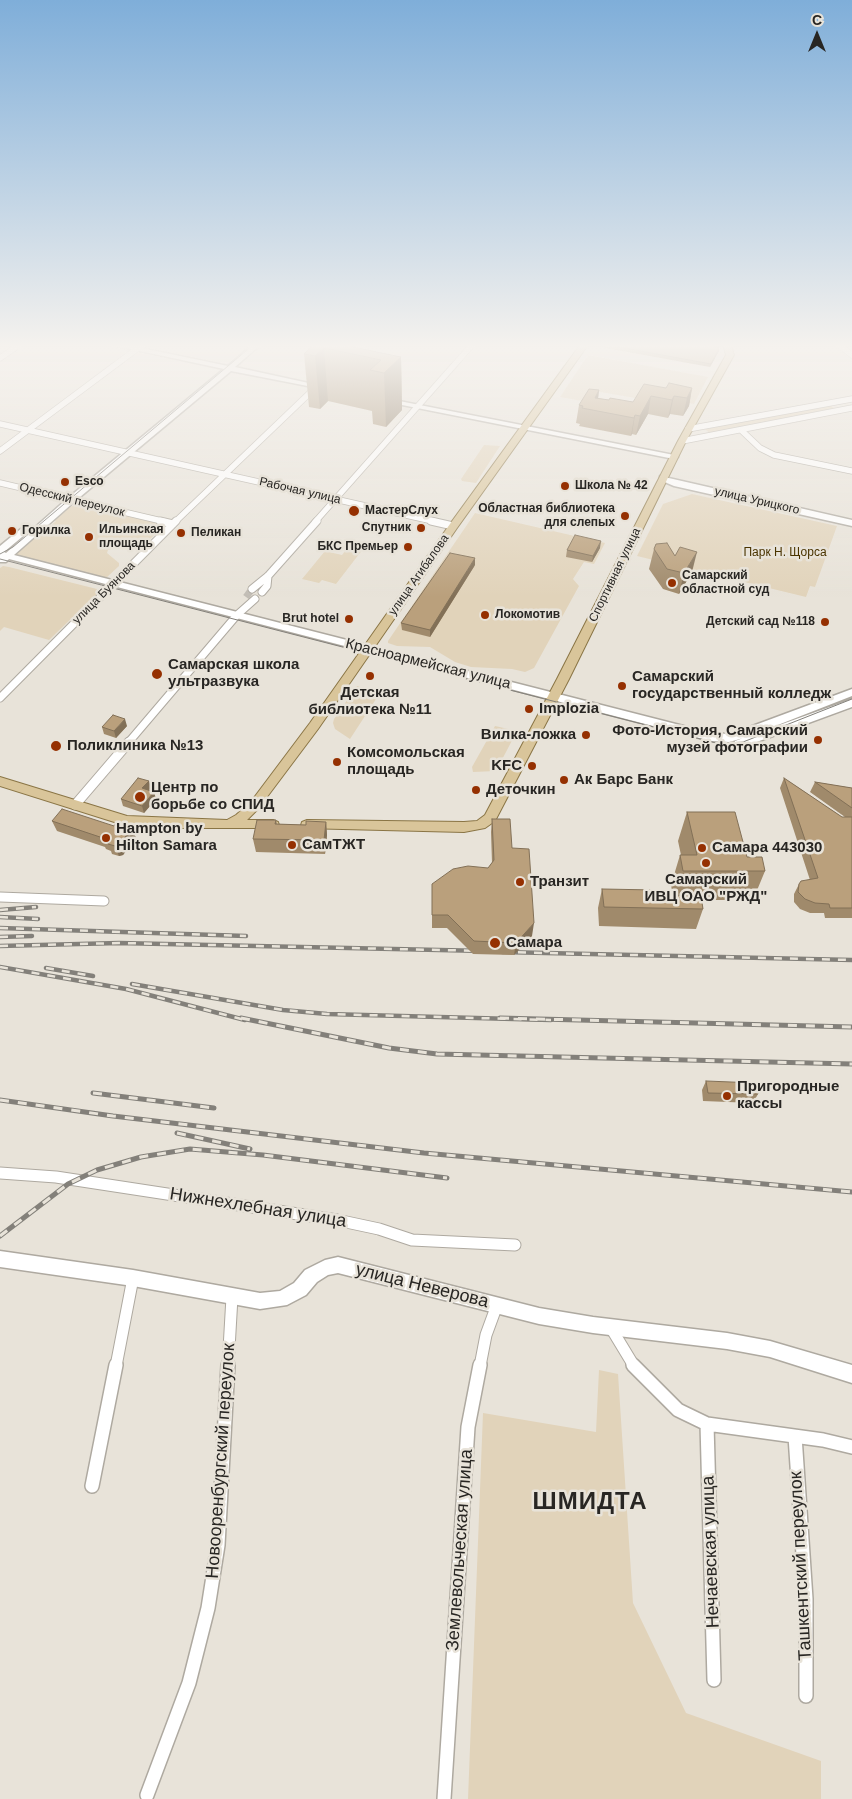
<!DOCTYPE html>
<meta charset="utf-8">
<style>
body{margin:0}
#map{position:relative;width:852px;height:1799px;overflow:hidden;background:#e8e3d9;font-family:Arial,sans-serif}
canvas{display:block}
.north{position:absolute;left:792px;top:10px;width:50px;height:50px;-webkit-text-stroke:4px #e8e3d9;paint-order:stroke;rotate:0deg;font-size:14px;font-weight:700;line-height:20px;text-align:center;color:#282623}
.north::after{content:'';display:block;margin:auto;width:18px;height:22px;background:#282623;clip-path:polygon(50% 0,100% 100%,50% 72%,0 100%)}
</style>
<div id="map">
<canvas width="852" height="1799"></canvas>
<div class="north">С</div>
</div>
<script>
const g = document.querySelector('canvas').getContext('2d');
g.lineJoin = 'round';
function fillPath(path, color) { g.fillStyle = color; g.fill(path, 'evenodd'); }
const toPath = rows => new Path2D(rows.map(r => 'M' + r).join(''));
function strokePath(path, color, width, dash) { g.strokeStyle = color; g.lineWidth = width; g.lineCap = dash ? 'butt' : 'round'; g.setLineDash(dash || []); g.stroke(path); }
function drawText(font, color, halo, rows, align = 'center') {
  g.font = font + ' Arial,sans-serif'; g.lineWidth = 5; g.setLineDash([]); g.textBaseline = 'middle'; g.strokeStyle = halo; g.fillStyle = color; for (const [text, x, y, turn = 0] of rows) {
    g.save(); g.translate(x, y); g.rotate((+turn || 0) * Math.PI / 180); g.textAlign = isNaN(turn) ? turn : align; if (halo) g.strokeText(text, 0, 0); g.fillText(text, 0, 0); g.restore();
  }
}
const green = toPath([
 [588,355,708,377,694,404,658,397,654,400,635,398,589,390,582,401,560,397],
 [830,405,837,410,711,434,705,429],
 [484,445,500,446,476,483,462,481,461,479],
 [692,494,837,526,815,587,810,586,806,597,637,556,663,504],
 [79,505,158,523,161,529,139,549,120,547,108,550,107,553,119,563,119,566,106,578,17,556,17,550,40,530,45,531,56,521,51,520,67,507],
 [475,513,605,543,594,564,584,562,573,579,579,586,534,668,525,672,512,669,471,667,455,662,430,647,397,646,388,643,388,641],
 [349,546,363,549,336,584,322,580,319,583,302,579,325,551,342,555],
 [3,566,9,567,101,590,49,640,4,627,0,631,0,568],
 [357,686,380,693,350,739,335,729,333,723,334,719],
 [495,726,517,731,496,771,473,772,472,767],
 [599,1370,618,1374,633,1603,686,1713,821,1761,821,1799,468,1799,483,1413,596,1432]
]);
const streetTunnel = toPath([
 [246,597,252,589]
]);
const streetFar4 = toPath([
 [839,345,852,355],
 [351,355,362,345],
 [0,358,19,345],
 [0,424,437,522],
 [688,429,852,399],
 [741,430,760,448,774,455,852,471],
 [682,441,852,408],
 [0,451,142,345],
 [0,483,166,522],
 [175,522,315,388],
 [315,522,472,345]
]);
const streetFar3 = toPath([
 [160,521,173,524],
 [431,521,453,526],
 [252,589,268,576,317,521],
 [262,592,267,586,268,576],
 [0,698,176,521],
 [128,743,237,615,255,599]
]);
const streetFar2 = toPath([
 [75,805,129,742],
 [0,897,104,901]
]);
const streetFar1 = toPath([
 [0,1173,56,1177,337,1220,379,1229,412,1240,515,1245],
 [611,1328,634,1366],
 [116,1366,133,1278],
 [228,1366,232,1297],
 [480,1366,486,1335,497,1305]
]);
const street = toPath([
 [633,1365,678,1410,707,1424,823,1440,852,1447],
 [707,1424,714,1680],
 [795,1436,806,1599,806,1696],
 [92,1486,116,1365],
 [147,1795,189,1683,208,1608,218,1545,228,1365],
 [444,1799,468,1427,480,1365]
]);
const secondary = toPath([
 [112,345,127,345,228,366,252,345,260,345,235,367,327,387,323,389,231,371,74,502,14,555,711,733,729,734,739,731,852,689,852,696,747,737,729,742,711,741,9,559,6,562,0,562,0,546,22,528,28,528,28,532,4,552,6,553,68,498,224,369,112,345],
 [384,398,674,455,678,457,674,459,387,402,384,402,384,398],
 [660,476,852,520,852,526,674,486,660,480,660,476],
 [852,699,852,707,743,747,739,748,734,744,735,741,852,699],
 [0,1251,133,1270,260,1293,280,1291,294,1283,305,1270,325,1260,338,1257,539,1308,593,1317,727,1333,770,1341,852,1365,852,1383,770,1357,727,1349,593,1333,539,1324,338,1273,328,1275,317,1282,306,1295,287,1305,260,1309,133,1286,0,1267,0,1251]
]);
const primary = toPath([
 [580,345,588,345,457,528,318,729,258,809,247,820,273,820,278,822,279,825,278,828,145,828,127,826,0,786,0,777,127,816,227,820,236,815,250,803,310,723,450,524,580,345],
 [723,345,731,345,734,355,686,441,569,679,495,821,485,828,464,832,302,828,301,825,302,822,307,820,464,822,477,821,485,815,557,679,678,441,726,355,723,345]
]);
const tram = toPath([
 [0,554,13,547,253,345],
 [0,559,720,744,743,742,852,699]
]);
const railFar1 = toPath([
 [0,910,36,907],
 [0,917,38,919],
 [0,928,246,936],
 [0,937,32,936],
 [0,946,119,943,485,951],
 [502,952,852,960],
 [0,967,126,989,245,1020],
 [46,968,93,976],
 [132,984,283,1010,327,1014,551,1020]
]);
const rail = toPath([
 [241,1018,389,1048,437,1054,852,1064],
 [500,1018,852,1027],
 [93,1093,214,1108],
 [0,1100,113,1116,424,1153,852,1192],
 [177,1133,250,1149],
 [0,1236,68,1184,97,1170,141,1157,190,1149,263,1155,447,1178]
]);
const wall = toPath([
 [313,345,401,357,402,410,386,427,373,424,372,411,328,401,320,409,309,407,304,354],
 [605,345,705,345,719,351,710,367,605,348],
 [666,388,692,388,689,406,683,416,670,414,668,418,648,414,636,435,632,434,631,436,579,426,580,424,576,423,579,405,599,390,598,398,609,400,633,402],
 [600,548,592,562,566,557,567,550],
 [654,549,675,556,692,572,679,594,663,589,649,569],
 [475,565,430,637,402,630,401,623],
 [127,726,116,738,104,734,102,727],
 [784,778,842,817,845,817,810,792,815,782,852,788,852,918,825,918,824,913,810,913,800,909,794,902,794,894,799,884,810,880,780,788],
 [149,781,151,788,149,790,154,792,156,799,144,813,123,806,121,799],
 [687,812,765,871,753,900,701,900,703,909,696,929,599,926,598,908,602,889,655,892,661,895,673,896,671,885,680,855,681,855,678,841],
 [492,819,512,848,532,936,514,955,473,954,447,928,432,928,432,884,488,868,492,863,491,832],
 [276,820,277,824,306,825,326,822,327,835,325,854,256,852,253,839],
 [52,821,136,838,123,855,119,856,112,854,111,851,106,849,105,847,57,831],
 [706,1081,758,1094,753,1103,703,1101,702,1090]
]);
const shadedWall = toPath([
 [324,348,328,401,320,409,315,356],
 [719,348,719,351,710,367,711,364],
 [401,357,402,410,386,427,384,373],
 [692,388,689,406,683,416,687,398],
 [599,390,597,408,595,398],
 [651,396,648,414,636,435,640,416],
 [674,396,670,414,668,418,672,400],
 [635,415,632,434,631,436,634,418],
 [601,541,600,548,592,562,593,556],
 [697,552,692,572,679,594,684,573],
 [475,558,475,565,430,637,430,630],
 [125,719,127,726,116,738,114,731],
 [149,781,151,788,145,795,142,788],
 [154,792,156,799,144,813,142,806],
 [326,822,327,835,325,854,324,840],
 [132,828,136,838,123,855,119,856,115,846],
 [534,923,532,936,514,955,516,943]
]);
const building = toPath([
 [313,345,344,345,401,357,384,373,370,370,381,360,324,348,315,356,304,354,313,345],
 [608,345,705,345,719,348,711,364,608,345],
 [669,383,692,388,687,398,674,396,672,400,651,396,640,416,635,415,634,418,582,408,583,406,579,405,589,389,599,390,595,398,609,400,610,398,633,402,644,384,666,388,669,383],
 [575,535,601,541,593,556,567,550,575,535],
 [667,543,675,556,680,547,697,552,684,573,667,569,654,549,656,544,667,543],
 [450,553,475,558,430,630,401,623,450,553],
 [113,715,125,719,114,731,102,727,113,715],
 [138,778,149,781,142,788,154,792,142,806,121,799,138,778],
 [784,778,842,817,852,817,852,908,830,908,829,904,815,903,805,899,798,892,799,884,801,881,818,878,784,778],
 [815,782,852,788,852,808,815,782],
 [62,809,114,826,116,823,132,828,119,845,115,846,108,844,110,842,102,839,103,838,52,821,62,809],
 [687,812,735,812,747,857,762,857,765,871,683,871,680,855,697,855,687,812],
 [492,819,510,819,512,848,529,849,534,923,516,943,474,941,448,915,432,915,432,884,453,869,468,866,488,868,494,860,492,819],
 [257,820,276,820,275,824,306,825,306,821,326,822,324,840,253,839,257,820],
 [602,889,655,890,655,892,661,893,661,895,701,896,703,909,604,907,602,889],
 [706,1081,756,1083,758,1094,708,1093,706,1081]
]);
const markers = [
 [65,482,5,"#953001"],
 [565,486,5,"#953001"],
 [354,511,6,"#953001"],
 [625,516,5,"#953001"],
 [421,528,5,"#953001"],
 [12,531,5,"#953001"],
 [181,533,5,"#953001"],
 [89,537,5,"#953001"],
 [408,547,5,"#953001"],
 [672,583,5,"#953001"],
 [485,615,5,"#953001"],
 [349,619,5,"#953001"],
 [825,622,5,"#953001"],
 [157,674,6,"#953001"],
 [370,676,5,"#953001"],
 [622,686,5,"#953001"],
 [529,709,5,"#953001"],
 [586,735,5,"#953001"],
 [818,740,5,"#953001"],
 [56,746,6,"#953001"],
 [337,762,5,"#953001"],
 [532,766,5,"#953001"],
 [564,780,5,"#953001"],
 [476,790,5,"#953001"],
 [140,797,6,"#953001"],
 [106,838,5,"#953001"],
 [292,845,5,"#953001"],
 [702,848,5,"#953001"],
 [706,863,5,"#953001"],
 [520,882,5,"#953001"],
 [495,943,6,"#953001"],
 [727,1096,5,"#953001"]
];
const farPoinames = [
 ["Esco",75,482],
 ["Школа № 42",575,486],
 ["Областная библиотека",615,509,"right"],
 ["для слепых",615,523,"right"],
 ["МастерСлух",365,511],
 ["Спутник",411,528,"right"],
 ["Ильинская",99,530],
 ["площадь",99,544],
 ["Горилка",22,531],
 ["Пеликан",191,533],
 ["БКС Премьер",398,547,"right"],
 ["Самарский",682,576],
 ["областной суд",682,590],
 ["Локомотив",495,615],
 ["Brut hotel",339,619,"right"],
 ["Детский сад №118",815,622,"right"]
];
const farStreetnames = [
 ["Рабочая улица",300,491,13],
 ["Одесский переулок",72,500,14],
 ["улица Урицкого",757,501,13],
 ["улица Агибалова",419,575,-55],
 ["Спортивная улица",615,575,-64],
 ["улица Буянова",104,593,-45]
];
const farParknames = [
 ["Парк Н. Щорса",785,553]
];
const streetNames = [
 ["Красноармейская улица",428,664,14]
];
const poiNames = [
 ["Самарская школа",168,665],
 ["ультразвука",168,682],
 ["Самарский",632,677],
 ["государственный колледж",632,694],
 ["Детская",370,693,"center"],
 ["библиотека №11",370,710,"center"],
 ["Implozia",539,709],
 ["Фото-История, Самарский",808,731,"right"],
 ["музей фотографии",808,748,"right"],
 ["Вилка-ложка",576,735,"right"],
 ["Поликлиника №13",67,746],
 ["Комсомольская",347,753],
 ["площадь",347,770],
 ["KFC",522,766,"right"],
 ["Ак Барс Банк",574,780],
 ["Центр по",151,788],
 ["борьбе со СПИД",151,805],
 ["Деточкин",486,790],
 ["Hampton by",116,829],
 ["Hilton Samara",116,846],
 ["СамТЖТ",302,845],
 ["Самара 443030",712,848],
 ["Самарский",706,880,"center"],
 ["ИВЦ ОАО \"РЖД\"",706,897,"center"],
 ["Транзит",530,882],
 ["Самара",506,943],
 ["Пригородные",737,1087],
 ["кассы",737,1104]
];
const nearStreetnames = [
 ["Нижнехлебная улица",258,1208,9],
 ["улица Неверова",422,1286,14],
 ["Новооренбургский переулок",221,1461,-86],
 ["Землевольческая улица",460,1550,-86],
 ["Нечаевская улица",711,1552,-92],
 ["Ташкентский переулок",801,1566,-93]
];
const nearDistrictnames = [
 ["ШМИДТА",590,1502]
];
fillPath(green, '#e1d3ba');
strokePath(streetTunnel, '#c2bdb5', 7, [7, 3]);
strokePath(streetFar4, '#aea9a0', 7);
strokePath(streetFar3, '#aea9a0', 9);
strokePath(streetFar2, '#aea9a0', 11);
strokePath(streetFar1, '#aea9a0', 13);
strokePath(street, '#aea9a0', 16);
strokePath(secondary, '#aea9a0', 3);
strokePath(primary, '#8a7545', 2);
strokePath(streetFar4, '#fff', 5.5);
strokePath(streetFar3, '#fff', 7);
strokePath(streetFar2, '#fff', 9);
strokePath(streetFar1, '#fff', 11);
strokePath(street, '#fff', 13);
fillPath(secondary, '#fff');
fillPath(primary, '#d9c59a');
strokePath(tram, '#83807a', 1);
strokePath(railFar1, '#83807a', 4.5);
strokePath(rail, '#83807a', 5);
strokePath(railFar1, '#e8e3d9', 2.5, [8]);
strokePath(rail, '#e8e3d9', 3, [9]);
fillPath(wall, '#a08a6b');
fillPath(shadedWall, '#827057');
fillPath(building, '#baa07c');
strokePath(building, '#827057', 1);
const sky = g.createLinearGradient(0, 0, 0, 597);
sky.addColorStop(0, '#7faed9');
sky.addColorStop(0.58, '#f5f2ee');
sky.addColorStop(1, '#f5f2ee00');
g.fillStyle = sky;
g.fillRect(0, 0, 852, 597);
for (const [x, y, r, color] of markers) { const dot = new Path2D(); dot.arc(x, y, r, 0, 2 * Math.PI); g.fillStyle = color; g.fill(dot); strokePath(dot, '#e8e3d9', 2); }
drawText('bold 12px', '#282623', '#e8e3d9', farPoinames, 'left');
drawText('12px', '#282623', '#e8e3d9', farStreetnames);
drawText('12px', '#4a3400', '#e8e3d9', farParknames);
drawText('15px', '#282623', '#e8e3d9', streetNames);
drawText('bold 15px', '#282623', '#e8e3d9', poiNames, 'left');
drawText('18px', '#282623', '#e8e3d9', nearStreetnames);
g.letterSpacing = '1px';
drawText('bold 24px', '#282623', '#e8e3d9', nearDistrictnames);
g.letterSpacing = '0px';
</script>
